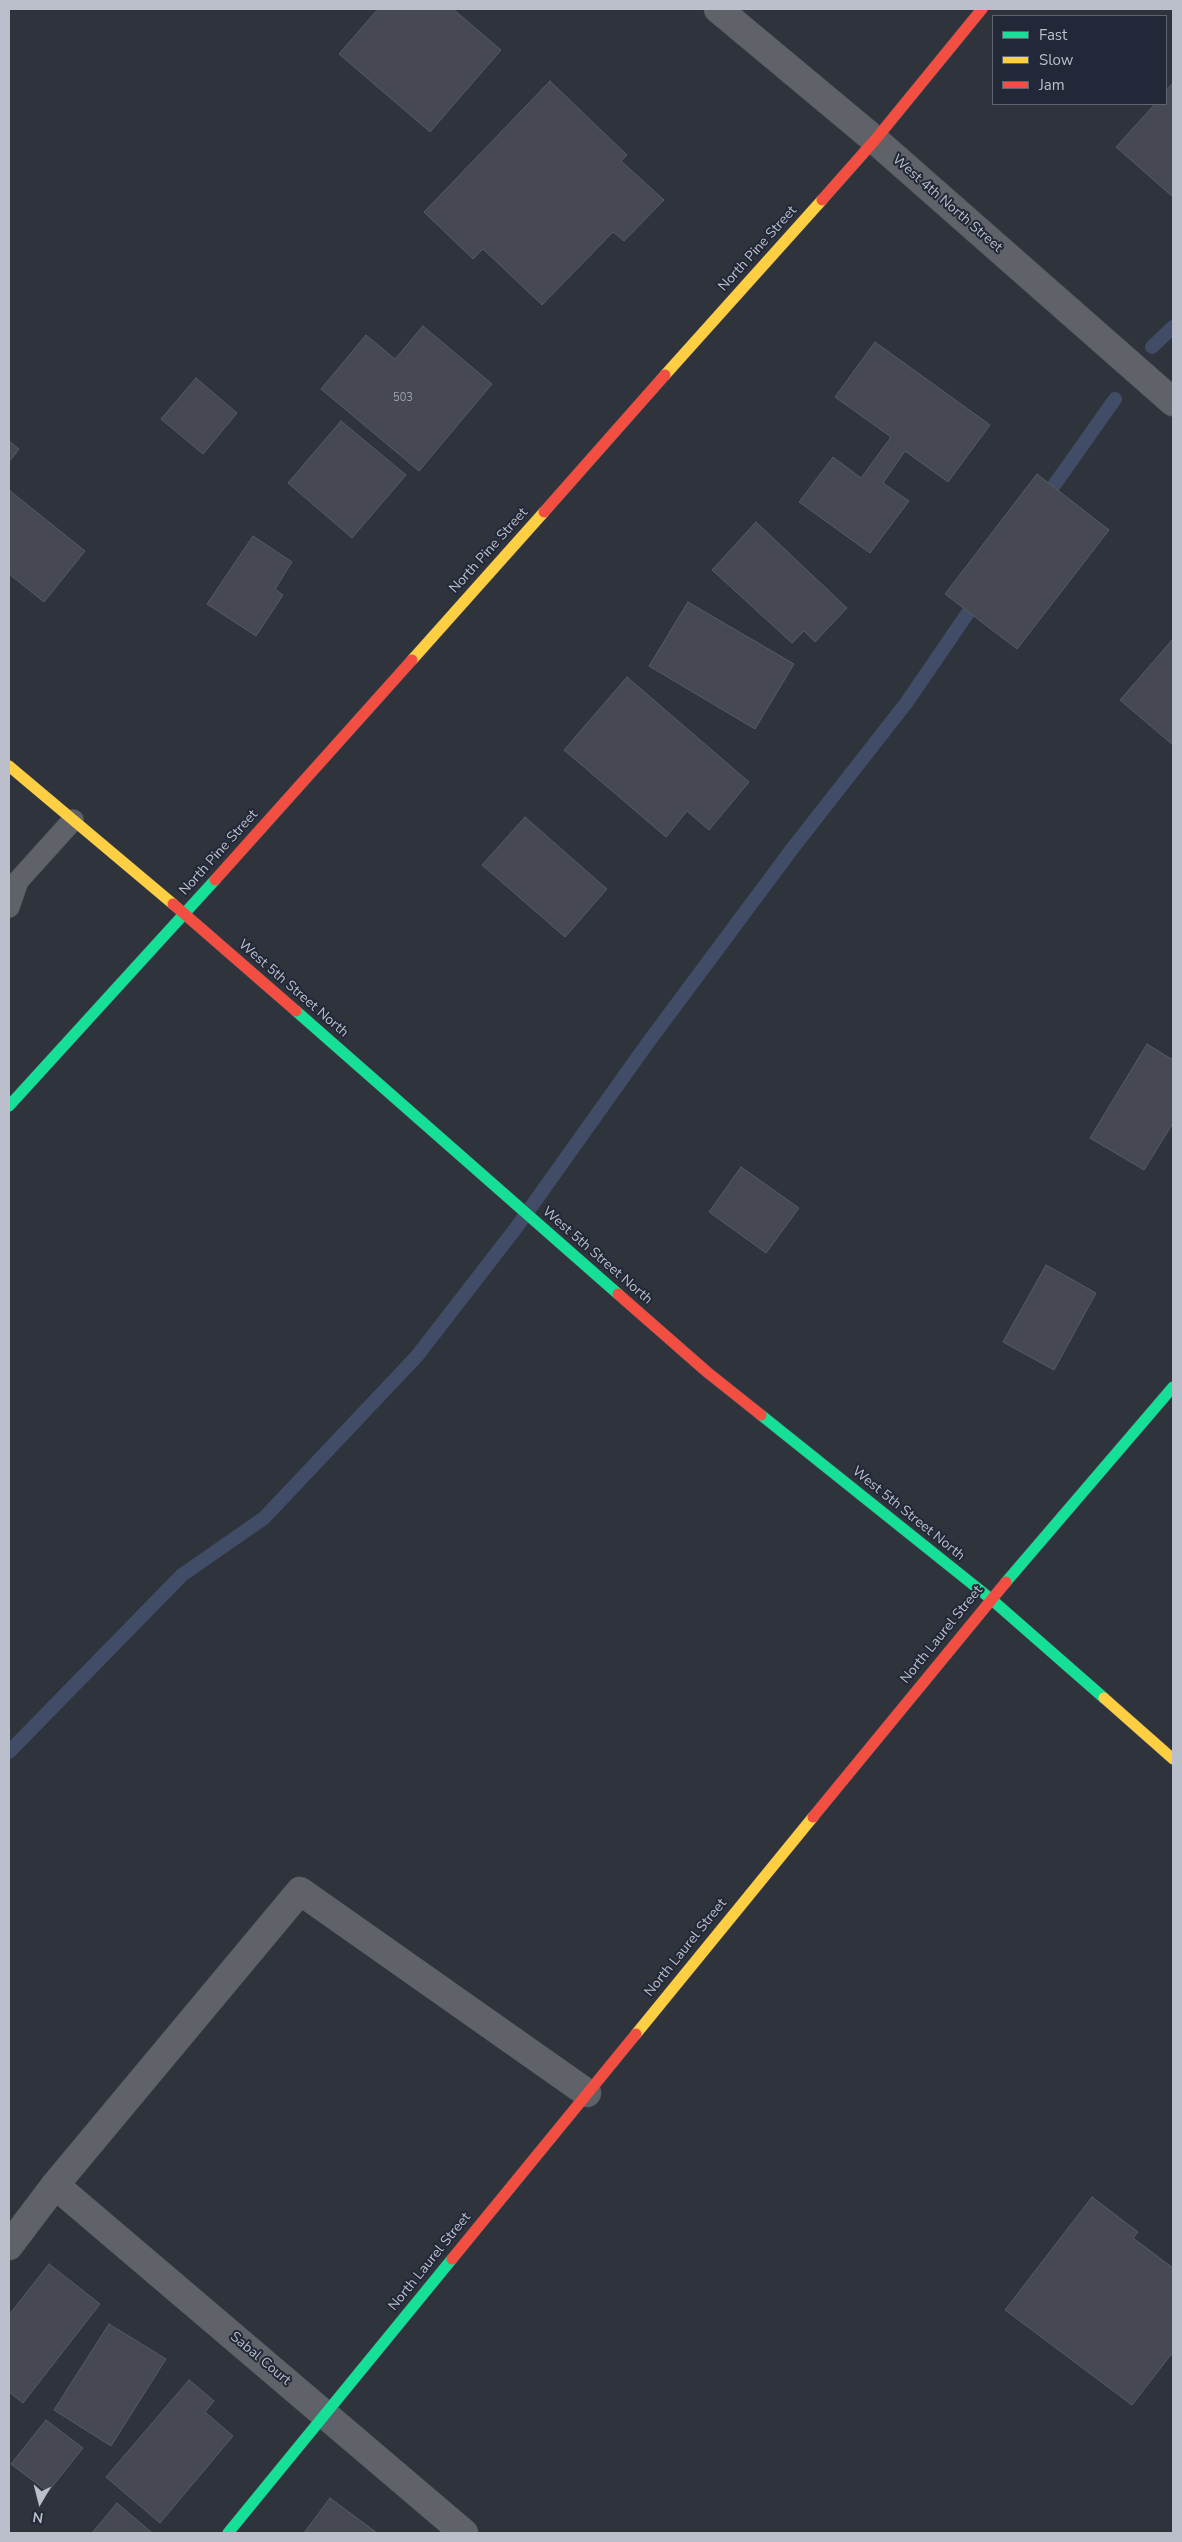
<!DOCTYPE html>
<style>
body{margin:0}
#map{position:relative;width:1182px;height:2542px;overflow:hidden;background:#2f333c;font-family:"Nunito Sans",sans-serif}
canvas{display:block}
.frame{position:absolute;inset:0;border:10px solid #bbbfcc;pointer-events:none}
.legend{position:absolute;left:992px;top:15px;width:175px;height:90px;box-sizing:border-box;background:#222837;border:1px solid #5f6473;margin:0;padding:6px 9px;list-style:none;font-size:15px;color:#bbbfcc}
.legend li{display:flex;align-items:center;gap:10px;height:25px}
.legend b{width:25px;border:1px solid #5f6473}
.north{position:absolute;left:15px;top:2477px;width:50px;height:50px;-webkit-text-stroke:4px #222837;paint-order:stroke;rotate:188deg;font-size:14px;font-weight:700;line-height:20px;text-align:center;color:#bbbfcc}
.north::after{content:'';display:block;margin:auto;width:18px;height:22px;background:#bbbfcc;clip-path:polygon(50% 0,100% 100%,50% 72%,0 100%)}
</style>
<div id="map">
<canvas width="1182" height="2542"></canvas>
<div class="frame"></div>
<ul class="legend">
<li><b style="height:6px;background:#16e098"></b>Fast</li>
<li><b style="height:6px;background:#ffcf43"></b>Slow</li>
<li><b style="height:6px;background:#f24e42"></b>Jam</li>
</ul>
<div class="north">N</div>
</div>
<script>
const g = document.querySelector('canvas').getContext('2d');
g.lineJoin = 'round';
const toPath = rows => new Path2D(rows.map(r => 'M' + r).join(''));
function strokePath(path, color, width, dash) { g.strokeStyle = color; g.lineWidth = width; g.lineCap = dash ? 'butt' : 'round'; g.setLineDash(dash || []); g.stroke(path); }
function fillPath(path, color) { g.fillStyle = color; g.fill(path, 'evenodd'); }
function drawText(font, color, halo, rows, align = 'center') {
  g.font = font + ' "Nunito Sans",sans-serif'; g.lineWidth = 4; g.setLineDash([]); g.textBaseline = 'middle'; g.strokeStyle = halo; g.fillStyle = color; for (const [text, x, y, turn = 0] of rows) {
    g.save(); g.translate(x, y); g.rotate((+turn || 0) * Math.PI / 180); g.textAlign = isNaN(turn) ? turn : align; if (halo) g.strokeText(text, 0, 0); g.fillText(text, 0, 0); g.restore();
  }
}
const stream = toPath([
 [1152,347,1173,327],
 [1043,501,1115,399],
 [9,1752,182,1575,264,1518,417,1356,516,1228,647,1044,792,849,907,702,978,598]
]);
const building = toPath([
 [378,9,453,9,501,50,430,132,339,54,378,9],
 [550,81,627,155,621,161,664,200,624,241,613,232,542,305,483,249,473,259,424,212,550,81],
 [1173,83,1173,197,1116,147,1155,104,1166,104,1166,91,1173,83],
 [423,326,492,384,419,471,321,389,366,335,395,359,423,326],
 [875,342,990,425,948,482,905,451,883,483,909,501,870,553,799,502,833,457,861,478,891,437,835,397,875,342],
 [196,378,237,413,203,454,161,419,196,378],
 [341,421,406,475,352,538,288,483,341,421],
 [9,441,19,449,9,462,9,441],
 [1037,474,1109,530,1017,649,945,594,1037,474],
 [9,490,85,551,44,602,9,574,9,490],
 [756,522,847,608,815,642,804,631,792,643,712,570,756,522],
 [253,536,292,562,275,589,283,595,256,636,207,604,253,536],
 [688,602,794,664,755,729,649,666,688,602],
 [1173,639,1173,745,1120,700,1173,639],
 [627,677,749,782,709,830,687,811,666,837,564,750,627,677],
 [525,817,607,889,565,937,482,865,525,817],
 [1147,1044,1173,1060,1173,1123,1144,1170,1090,1138,1147,1044],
 [741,1167,799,1208,766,1253,709,1212,741,1167],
 [1046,1265,1096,1293,1054,1370,1003,1342,1046,1265],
 [1092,2197,1138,2232,1133,2238,1173,2268,1173,2352,1132,2405,1005,2310,1092,2197],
 [49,2264,100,2304,23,2403,9,2392,9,2315,49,2264],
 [109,2324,166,2359,111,2446,54,2410,109,2324],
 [189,2380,214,2401,205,2412,233,2436,160,2523,106,2477,189,2380],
 [46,2420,83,2448,48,2492,11,2464,46,2420],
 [330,2498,377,2533,304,2533,330,2498],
 [117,2503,151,2532,150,2533,92,2533,117,2503]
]);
const lane = toPath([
 [9,907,18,881,73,820]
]);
const street = toPath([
 [718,9,875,140,1173,402],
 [55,2185,464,2533],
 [9,2246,55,2185,300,1891,587,2093]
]);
const fast = toPath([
 [296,1011,618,1294],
 [9,1106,215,880],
 [761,1415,991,1599,1104,1698],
 [1006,1582,1173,1387],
 [228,2533,452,2259]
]);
const slow = toPath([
 [665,375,822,200],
 [412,660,544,512],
 [9,766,173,904],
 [1104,1698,1173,1759],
 [636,2034,813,1817]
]);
const jam = toPath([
 [822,200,875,140,982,9],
 [544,512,665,375],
 [215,880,412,660],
 [173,904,296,1011],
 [618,1294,707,1372,761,1415],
 [813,1817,1006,1582],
 [452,2259,636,2034]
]);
const numberNames = [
 ["503",403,398]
];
const streetNames = [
 ["West 4th North Street",947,204,41],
 ["North Pine Street",758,249,-48],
 ["North Pine Street",489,551,-48],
 ["North Pine Street",219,853,-48],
 ["West 5th Street North",293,989,41],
 ["West 5th Street North",597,1256,41],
 ["West 5th Street North",908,1514,39],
 ["North Laurel Street",942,1635,-51],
 ["North Laurel Street",686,1948,-51],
 ["North Laurel Street",430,2262,-51],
 ["Sabal Court",260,2359,40]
];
strokePath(stream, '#414c67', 14);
fillPath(building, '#464951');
strokePath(building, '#585b63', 1);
strokePath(lane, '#4b4e55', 22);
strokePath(street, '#4b4e55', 29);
strokePath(fast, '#4b4e55', 12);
strokePath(slow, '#4b4e55', 12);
strokePath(jam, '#4b4e55', 12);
strokePath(lane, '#60626a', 21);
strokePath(street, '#60626a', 28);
strokePath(fast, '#16e098', 11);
strokePath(slow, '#ffcf43', 11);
strokePath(jam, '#f24e42', 11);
drawText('11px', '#9ea2ad', null, numberNames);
drawText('14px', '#bbbfcc', '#222837', streetNames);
</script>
